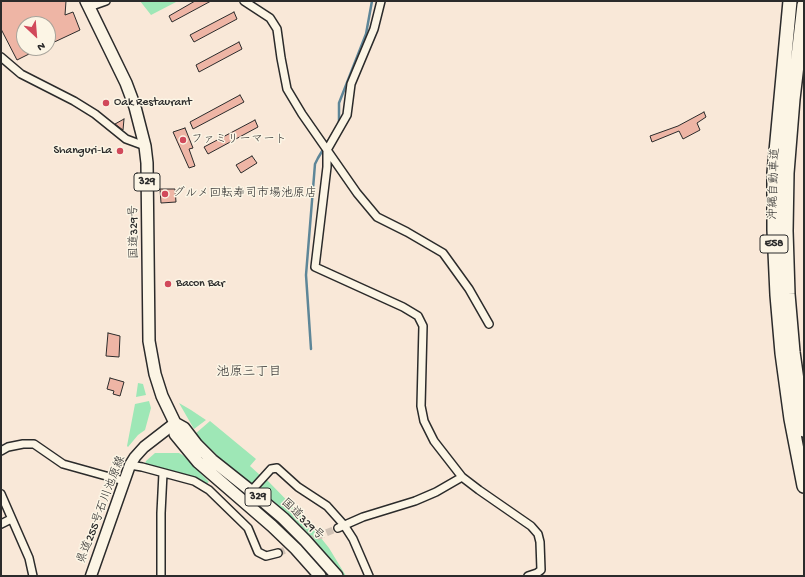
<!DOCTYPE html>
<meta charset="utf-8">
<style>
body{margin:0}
#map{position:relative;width:805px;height:577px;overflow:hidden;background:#f9e8d8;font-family:"Gochi Hand",sans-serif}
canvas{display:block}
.frame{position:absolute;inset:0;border:2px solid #2b2b2b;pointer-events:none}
.north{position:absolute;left:16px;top:16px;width:40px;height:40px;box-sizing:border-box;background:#fcf5e5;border:1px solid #a8a49b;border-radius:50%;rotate:154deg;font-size:11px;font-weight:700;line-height:16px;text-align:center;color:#2b2b2b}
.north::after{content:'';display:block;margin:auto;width:14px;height:18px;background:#d1495b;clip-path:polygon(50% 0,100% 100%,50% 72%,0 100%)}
</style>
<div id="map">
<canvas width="805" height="577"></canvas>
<div class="frame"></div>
<div class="north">N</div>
</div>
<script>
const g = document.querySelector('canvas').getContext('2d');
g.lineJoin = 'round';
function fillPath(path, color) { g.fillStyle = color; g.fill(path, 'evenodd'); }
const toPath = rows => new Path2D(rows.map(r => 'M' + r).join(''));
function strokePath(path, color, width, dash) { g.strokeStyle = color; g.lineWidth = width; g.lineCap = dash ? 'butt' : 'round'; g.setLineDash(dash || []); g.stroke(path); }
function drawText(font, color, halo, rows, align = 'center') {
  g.font = font + ' "Gochi Hand","Klee One",sans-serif'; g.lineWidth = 3; g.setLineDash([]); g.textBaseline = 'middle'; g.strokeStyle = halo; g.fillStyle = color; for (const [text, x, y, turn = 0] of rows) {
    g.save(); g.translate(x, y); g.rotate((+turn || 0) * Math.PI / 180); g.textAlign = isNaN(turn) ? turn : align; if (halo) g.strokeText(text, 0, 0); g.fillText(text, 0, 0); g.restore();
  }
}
const green = toPath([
 [140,1,178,1,151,15],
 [138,383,143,384,146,395,136,397],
 [149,401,151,408,145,430,138,435,128,447,127,446,135,404],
 [179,403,191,410,206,420,194,429],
 [210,421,256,459,250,466,261,476,253,485,220,458,195,434],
 [155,453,179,453,184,456,209,482,206,484,194,477,145,464,146,461],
 [266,479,309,523,329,548,346,576,344,576,306,531,293,519,257,489]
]);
const stream = toPath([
 [339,122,339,103,366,34,372,1],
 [311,349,306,275,315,164,318,158,333,133]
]);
const building = toPath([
 [1,1,66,1,65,15,73,12,80,30,48,45,48,24,24,24,24,48,41,48,17,60,1,29,1,1],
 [195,1,211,1,172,22,169,16,195,1],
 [234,12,237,19,194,42,190,35,234,12],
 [239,42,242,49,199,72,196,65,239,42],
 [240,95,244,102,193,129,190,122,240,95],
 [704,112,706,117,697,123,700,130,683,139,679,131,652,142,650,136,678,126,704,112],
 [124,119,123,130,115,124,124,119],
 [255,120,258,127,208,154,204,147,255,120],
 [185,128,193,148,189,149,195,166,189,168,173,132,185,128],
 [252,156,257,163,241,173,236,165,252,156],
 [160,189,175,189,176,202,161,203,160,189],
 [108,333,120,336,119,357,106,356,108,333],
 [110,378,124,382,120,396,113,394,114,391,107,389,110,378]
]);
const minorTunnel = toPath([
 [278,553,338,528]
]);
const minor = toPath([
 [244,1,270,18,277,29,281,58,287,89,302,114,357,193,377,217,407,232,443,253,469,289,489,324],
 [381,1,374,29,351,84,347,115,327,150,327,167,315,267,403,307,418,316,423,326,421,406,424,421,434,441,462,477,479,490,531,526,538,534,540,542,541,570,537,573,528,576],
 [89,7,106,1],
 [1,57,21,74,74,101,95,114,126,139,145,146],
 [1,451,8,447,23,444,34,444,63,464,124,481],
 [130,465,142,467,194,481,209,490,248,528,258,552,266,556,278,553],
 [251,491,271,469,277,468,298,487,327,506,344,525,353,539,369,576],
 [1,494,29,558,33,576],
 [1,524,11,519],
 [338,528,363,517,415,501,436,492,462,477],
 [161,576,161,513,163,473]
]);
const secondary = toPath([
 [91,576,130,465,135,457,144,447,175,423]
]);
const trunk = toPath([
 [86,1,126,83,135,107,145,146,147,163,149,341,155,374,162,396,175,423,175,434,198,462,272,526,296,549,320,576],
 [175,423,184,428,197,445,212,460,251,491,283,518,305,540,337,576]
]);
const motorway = toPath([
 [790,1,774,173,774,230,777,295,782,353,791,419,804,486],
 [804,5,793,99,787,173,786,231,788,294,793,352,804,430]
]);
const markers = [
 [106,103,4,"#d1495b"],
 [183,140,4,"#d1495b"],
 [120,151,4,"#d1495b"],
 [165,194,4,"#d1495b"],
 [168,284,4,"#d1495b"]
];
const shields = [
 [147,182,26],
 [774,244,28],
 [258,497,26]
];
const shieldNames = [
 ["329",147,182],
 ["E58",774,244],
 ["329",258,497]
];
const poiNames = [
 ["Oak Restaurant",114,103],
 ["ファミリーマート",191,140],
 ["Shanguri-La",112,151,"right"],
 ["グルメ回転寿司市場池原店",173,194],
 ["Bacon Bar",176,284]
];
const streetNames = [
 ["沖縄自動車道",775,184,-88],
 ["国道329号",135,232,-91],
 ["県道255号石川池原線",102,510,-69],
 ["国道329号",302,520,44]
];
const neighbourhoodNames = [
 ["池原三丁目",249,373]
];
fillPath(green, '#9ee7b6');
strokePath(stream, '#5e8698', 2.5);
fillPath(building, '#eeb5a5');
strokePath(building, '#2b2b2b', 1);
strokePath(minorTunnel, '#d0c2b5', 7, [7, 3.5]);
strokePath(minor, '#2b2b2b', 10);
strokePath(secondary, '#2b2b2b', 13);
strokePath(trunk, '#2b2b2b', 14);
strokePath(motorway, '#2b2b2b', 16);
strokePath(minor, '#fcf5e5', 7);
strokePath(secondary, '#fcf5e5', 10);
strokePath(trunk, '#fcf5e5', 11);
strokePath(motorway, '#fcf5e5', 13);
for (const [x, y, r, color] of markers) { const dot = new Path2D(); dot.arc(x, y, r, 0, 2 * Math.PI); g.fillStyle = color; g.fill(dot); strokePath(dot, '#fcf5e5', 1.5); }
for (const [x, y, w] of shields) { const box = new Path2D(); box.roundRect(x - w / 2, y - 9, w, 18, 3); g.fillStyle = '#fcf5e5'; g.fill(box); strokePath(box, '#2b2b2b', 1); }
drawText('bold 11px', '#2b2b2b', null, shieldNames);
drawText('12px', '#2b2b2b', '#fcf5e5', poiNames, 'left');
drawText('12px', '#2b2b2b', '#fcf5e5', streetNames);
drawText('13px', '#2b2b2b', '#fcf5e5', neighbourhoodNames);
</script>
